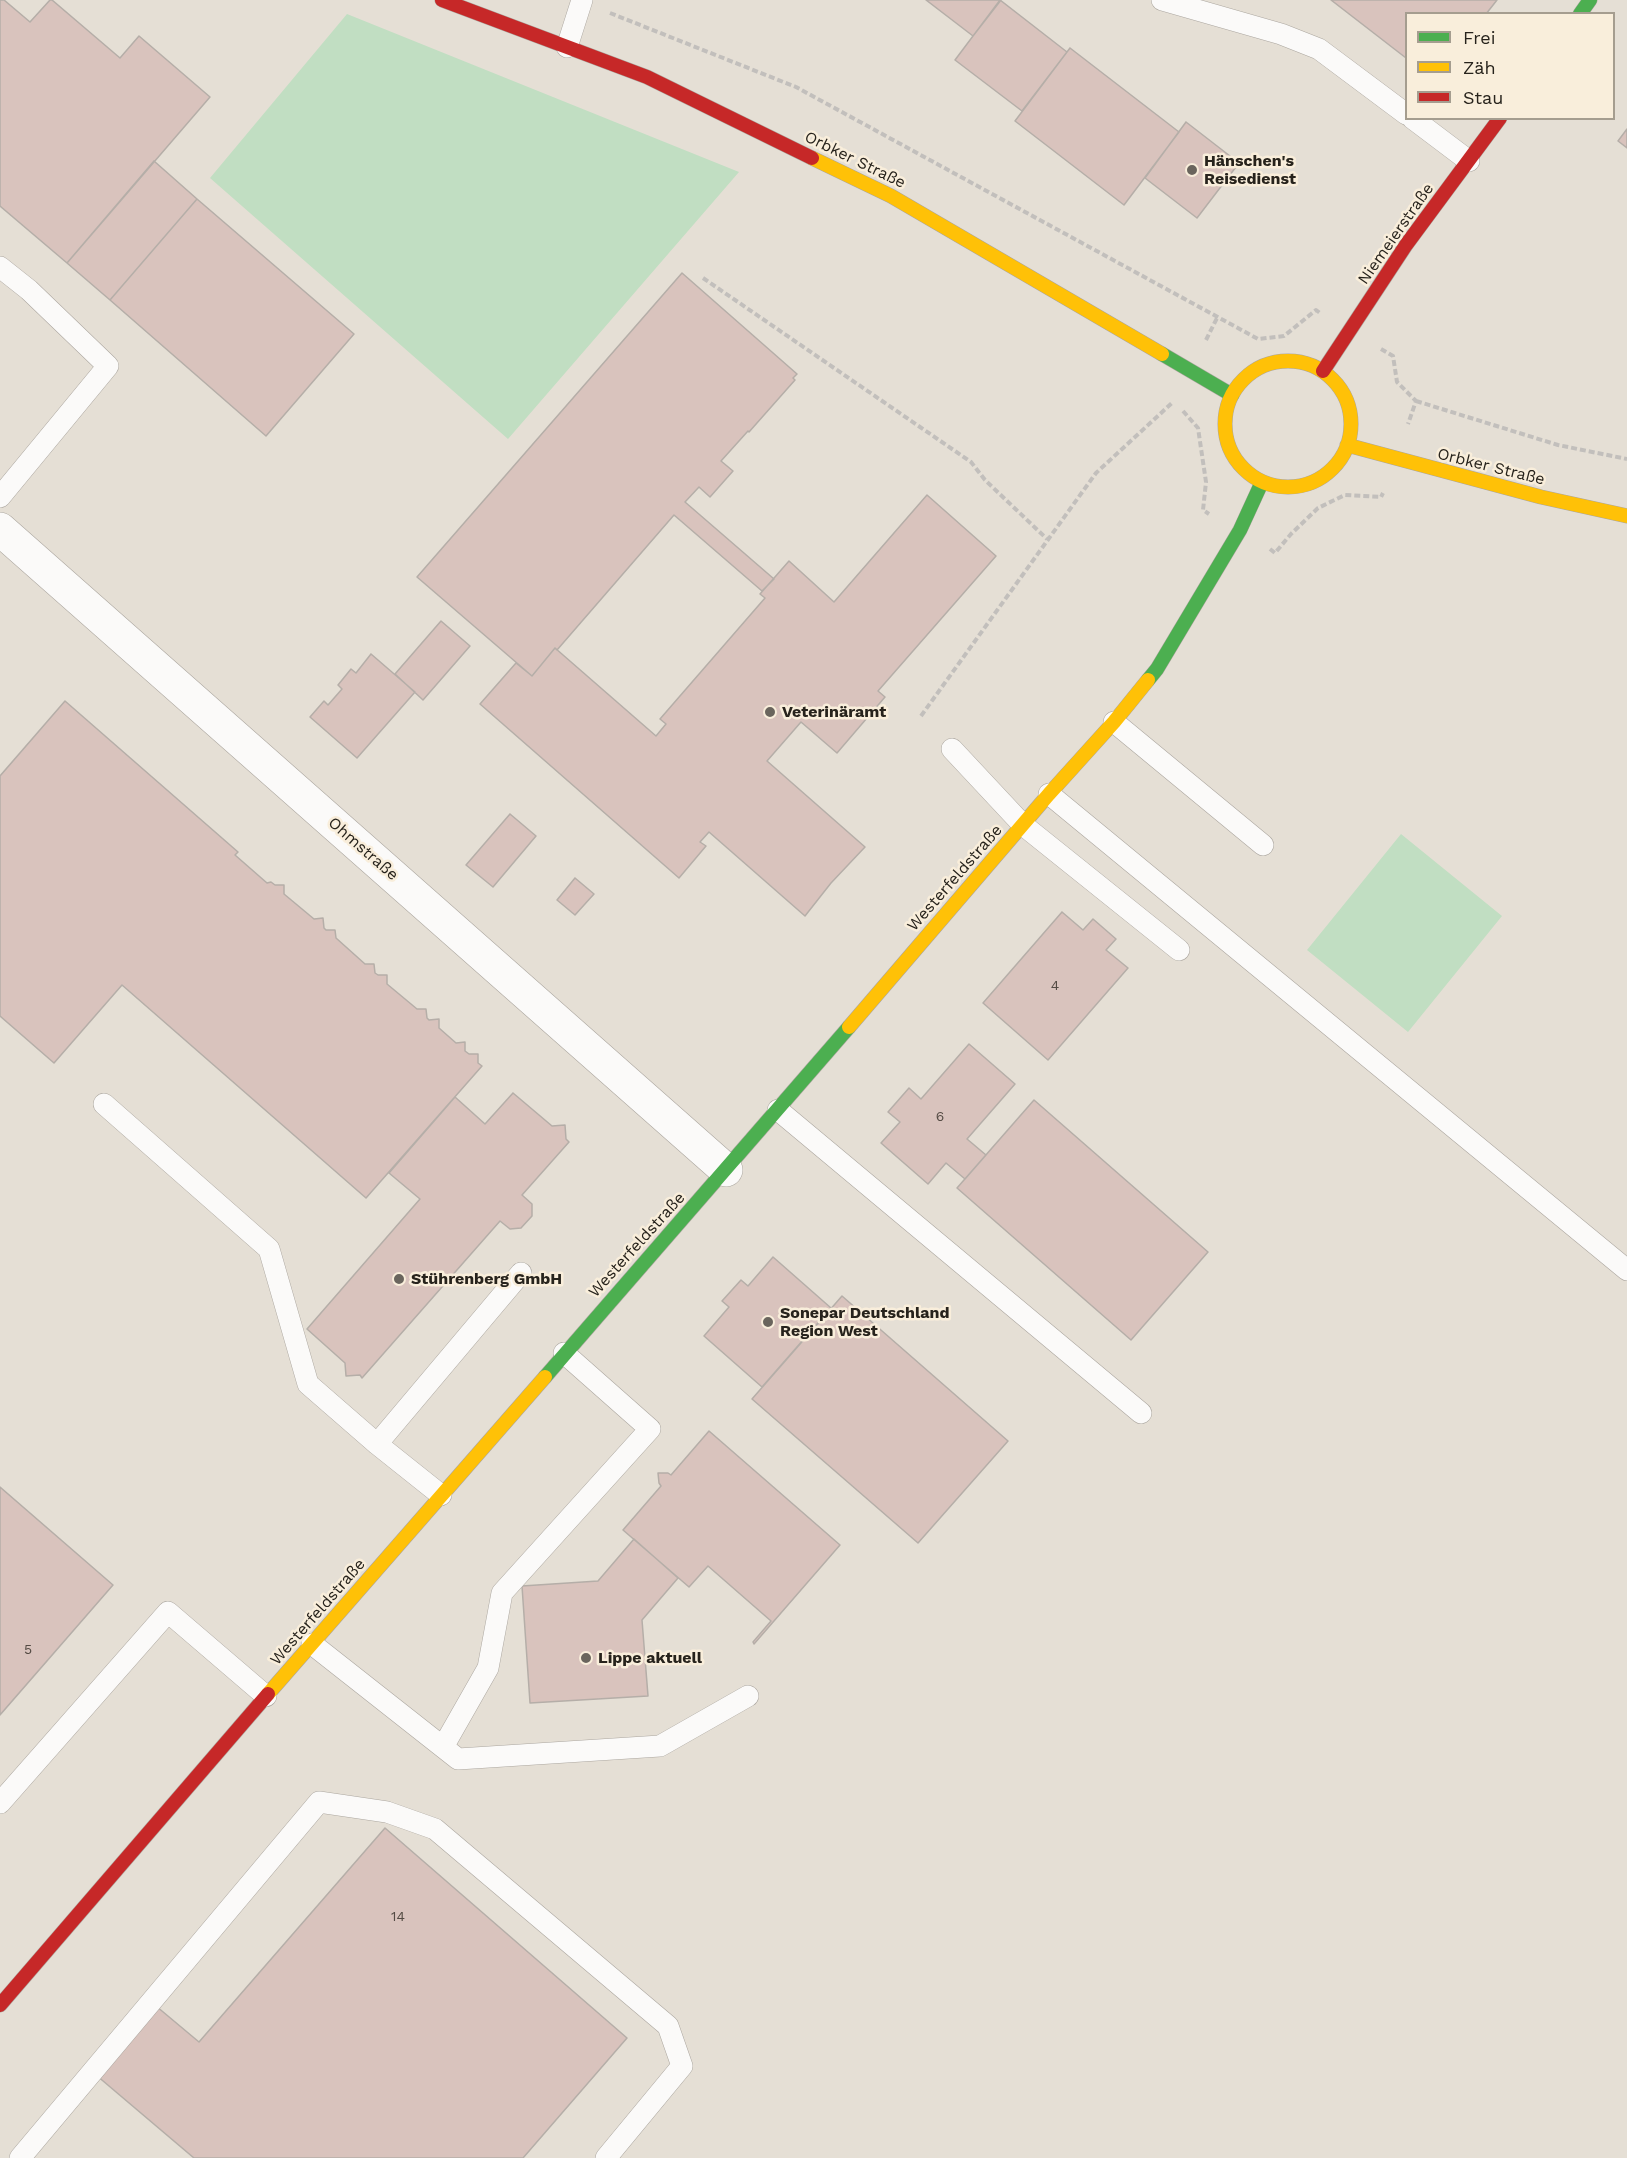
<!DOCTYPE html>
<meta charset="utf-8">
<style>
body{margin:0}
#map{position:relative;width:1627px;height:2158px;overflow:hidden;background:#e5dfd5;font-family:"Work Sans",sans-serif}
canvas{display:block}
.legend{position:absolute;left:1405px;top:12px;width:210px;height:108px;box-sizing:border-box;background:#f9eedb;border:2px solid #a59d8f;margin:0;padding:8px 10px;list-style:none;font-size:18px;color:#27231c}
.legend li{display:flex;align-items:center;gap:12px;height:30px}
.legend b{width:30px;border:2px solid #a59d8f}
</style>
<div id="map">
<canvas width="1627" height="2158"></canvas>
<ul class="legend">
<li><b style="height:8px;background:#4caf50"></b>Frei</li>
<li><b style="height:8px;background:#ffc107"></b>Zäh</li>
<li><b style="height:8px;background:#c62828"></b>Stau</li>
</ul>
</div>
<script>
const g = document.querySelector('canvas').getContext('2d');
g.lineJoin = 'round';
function fillPath(path, color) { g.fillStyle = color; g.fill(path, 'evenodd'); }
const toPath = rows => new Path2D(rows.map(r => 'M' + r).join(''));
function strokePath(path, color, width, dash) { g.strokeStyle = color; g.lineWidth = width; g.lineCap = dash ? 'butt' : 'round'; g.setLineDash(dash || []); g.stroke(path); }
function drawText(font, color, halo, rows, align = 'center') {
  g.font = font + ' "Work Sans",sans-serif'; g.lineWidth = 5; g.setLineDash([]); g.textBaseline = 'middle'; g.strokeStyle = halo; g.fillStyle = color; for (const [text, x, y, turn = 0] of rows) {
    g.save(); g.translate(x, y); g.rotate((+turn || 0) * Math.PI / 180); g.textAlign = isNaN(turn) ? turn : align; if (halo) g.strokeText(text, 0, 0); g.fillText(text, 0, 0); g.restore();
  }
}
const green = toPath([
 [347,14,739,172,508,439,210,178],
 [1401,834,1502,916,1408,1032,1307,950]
]);
const building = toPath([
 [0,0,4,0,30,22,50,0,52,0,120,58,139,36,210,97,67,263,0,206,0,0],
 [926,0,1001,0,973,36,926,0],
 [1000,0,1067,52,1022,111,955,60,1000,0],
 [1331,0,1497,0,1486,14,1406,14,1406,58,1331,0],
 [1070,48,1179,132,1124,205,1015,121,1070,48],
 [1186,122,1239,163,1197,218,1145,178,1186,122],
 [1627,129,1627,148,1618,141,1627,129],
 [154,161,197,199,110,300,67,263,154,161],
 [197,199,354,334,266,436,110,300,197,199],
 [682,273,797,374,793,378,795,380,749,432,748,431,721,461,733,471,710,497,699,487,685,502,774,579,762,591,674,515,557,650,555,648,532,676,417,577,682,273],
 [927,495,996,556,878,691,885,697,837,753,801,722,767,761,865,847,831,883,805,916,709,832,700,842,706,846,679,878,480,704,516,663,532,676,555,648,656,736,666,724,660,719,765,598,760,594,789,561,834,602,927,495],
 [441,621,470,646,423,700,395,674,441,621],
 [371,654,415,692,357,758,310,717,324,701,328,705,342,689,338,685,351,669,356,673,371,654],
 [65,701,238,852,235,855,267,883,271,882,275,885,284,885,284,894,314,919,323,918,324,928,326,930,335,930,336,938,365,964,374,964,375,973,378,975,387,975,387,984,417,1009,426,1009,427,1018,429,1020,439,1019,439,1028,456,1043,465,1042,465,1051,469,1054,478,1054,478,1063,482,1066,366,1198,122,985,54,1063,0,1016,0,776,65,701],
 [510,814,536,836,493,887,466,865,510,814],
 [575,878,594,894,575,915,557,900,575,878],
 [1062,912,1083,930,1093,919,1116,939,1106,950,1128,968,1048,1060,983,1003,1062,912],
 [969,1044,1015,1084,967,1139,986,1155,965,1179,946,1163,928,1184,881,1143,900,1122,888,1112,909,1088,921,1099,969,1044],
 [513,1093,552,1126,565,1125,566,1139,569,1142,522,1195,532,1204,532,1216,521,1228,510,1229,500,1221,362,1378,360,1375,346,1376,345,1363,307,1329,420,1199,389,1173,455,1097,485,1124,513,1093],
 [1034,1100,1208,1252,1131,1340,957,1188,1034,1100],
 [773,1257,831,1308,762,1387,704,1336,729,1307,722,1301,741,1280,748,1286,773,1257],
 [842,1296,1008,1441,918,1543,752,1399,842,1296],
 [709,1431,840,1545,754,1644,753,1642,771,1621,708,1566,689,1587,623,1530,661,1486,659,1483,658,1473,668,1473,671,1475,709,1431],
 [0,1487,113,1585,0,1715,0,1487],
 [634,1539,678,1578,642,1620,648,1696,530,1703,522,1586,598,1581,634,1539],
 [385,1828,627,2038,523,2158,194,2158,96,2075,156,2006,199,2042,385,1828]
]);
const path = toPath([
 [610,13,796,87,1258,339,1284,336,1316,310,1320,313],
 [703,278,971,462,985,480,1047,539],
 [1206,340,1217,318],
 [1381,349,1393,356,1397,382,1416,401,1408,424],
 [1416,401,1558,445,1627,459],
 [1183,411,1198,428,1206,482,1203,510,1209,514],
 [1270,549,1275,553,1291,534,1318,508,1345,495,1381,497,1383,493],
 [921,716,1096,473,1173,402]
]);
const lane = toPath([
 [1162,0,1281,34,1319,49,1406,114],
 [567,47,582,0],
 [1412,118,1469,161],
 [0,267,29,290,108,366,0,497],
 [1114,722,1263,845],
 [952,749,1023,825,1179,950],
 [1049,794,1627,1270],
 [104,1104,269,1249,308,1384,377,1444,441,1495],
 [778,1110,1141,1413],
 [377,1444,521,1273],
 [312,1644,458,1759,660,1746,748,1696],
 [443,1747,488,1668,502,1593,650,1429,564,1353],
 [0,1803,168,1612,266,1696],
 [20,2158,319,1802,387,1812,435,1829,668,2026,682,2066,606,2158]
]);
const street = toPath([
 [0,529,726,1170]
]);
const fast = toPath([
 [1580,14,1590,0],
 [1162,354,1232,395],
 [1148,680,1157,669,1240,530,1262,482],
 [545,1377,849,1027]
]);
const slow = toPath([
 [812,158,891,196,1162,354],
 '1225 424a63 63 0 1 1 126 0a63 63 0 1 1-126 0Z',
 [1347,445,1541,497,1627,516],
 [849,1027,1049,794,1114,722,1148,680],
 [268,1694,545,1377]
]);
const jam = toPath([
 [442,0,647,77,812,158],
 [1323,371,1406,245,1500,118],
 [0,2005,268,1694]
]);
const markers = [
 [1192,170,6,"#6a655d"],
 [770,712,6,"#6a655d"],
 [399,1279,6,"#6a655d"],
 [768,1322,6,"#6a655d"],
 [586,1658,6,"#6a655d"]
];
const numberNames = [
 ["4",1055,986],
 ["6",940,1117],
 ["5",28,1650],
 ["14",398,1917]
];
const streetNames = [
 ["Orbker Straße",855,160,26],
 ["Niemeierstraße",1396,234,-55],
 ["Orbker Straße",1491,467,14],
 ["Ohmstraße",363,849,41],
 ["Westerfeldstraße",955,878,-49],
 ["Westerfeldstraße",637,1245,-48],
 ["Westerfeldstraße",318,1612,-49]
];
const poiNames = [
 ["Hänschen's",1204,161],
 ["Reisedienst",1204,179],
 ["Veterinäramt",782,712],
 ["Stührenberg GmbH",411,1279],
 ["Sonepar Deutschland",780,1313],
 ["Region West",780,1331],
 ["Lippe aktuell",598,1658]
];
fillPath(green, '#c1dec2');
fillPath(building, '#d9c3bd');
strokePath(building, '#b5aea8', 1.5);
strokePath(lane, '#aba69f', 22);
strokePath(street, '#aba69f', 34);
strokePath(fast, '#aba69f', 15);
strokePath(slow, '#aba69f', 15);
strokePath(jam, '#aba69f', 15);
strokePath(path, '#c2bfbc', 4, [6, 3]);
strokePath(lane, '#fbfaf9', 21);
strokePath(street, '#fbfaf9', 33);
strokePath(fast, '#4caf50', 14);
strokePath(slow, '#ffc107', 14);
strokePath(jam, '#c62828', 14);
for (const [x, y, r, color] of markers) { const dot = new Path2D(); dot.arc(x, y, r, 0, 2 * Math.PI); g.fillStyle = color; g.fill(dot); strokePath(dot, '#f9eedb', 2); }
drawText('14px', '#544b44', null, numberNames);
drawText('16px', '#27231c', '#f9eedb', streetNames);
drawText('bold 16px', '#27231c', '#f9eedb', poiNames, 'left');
</script>
